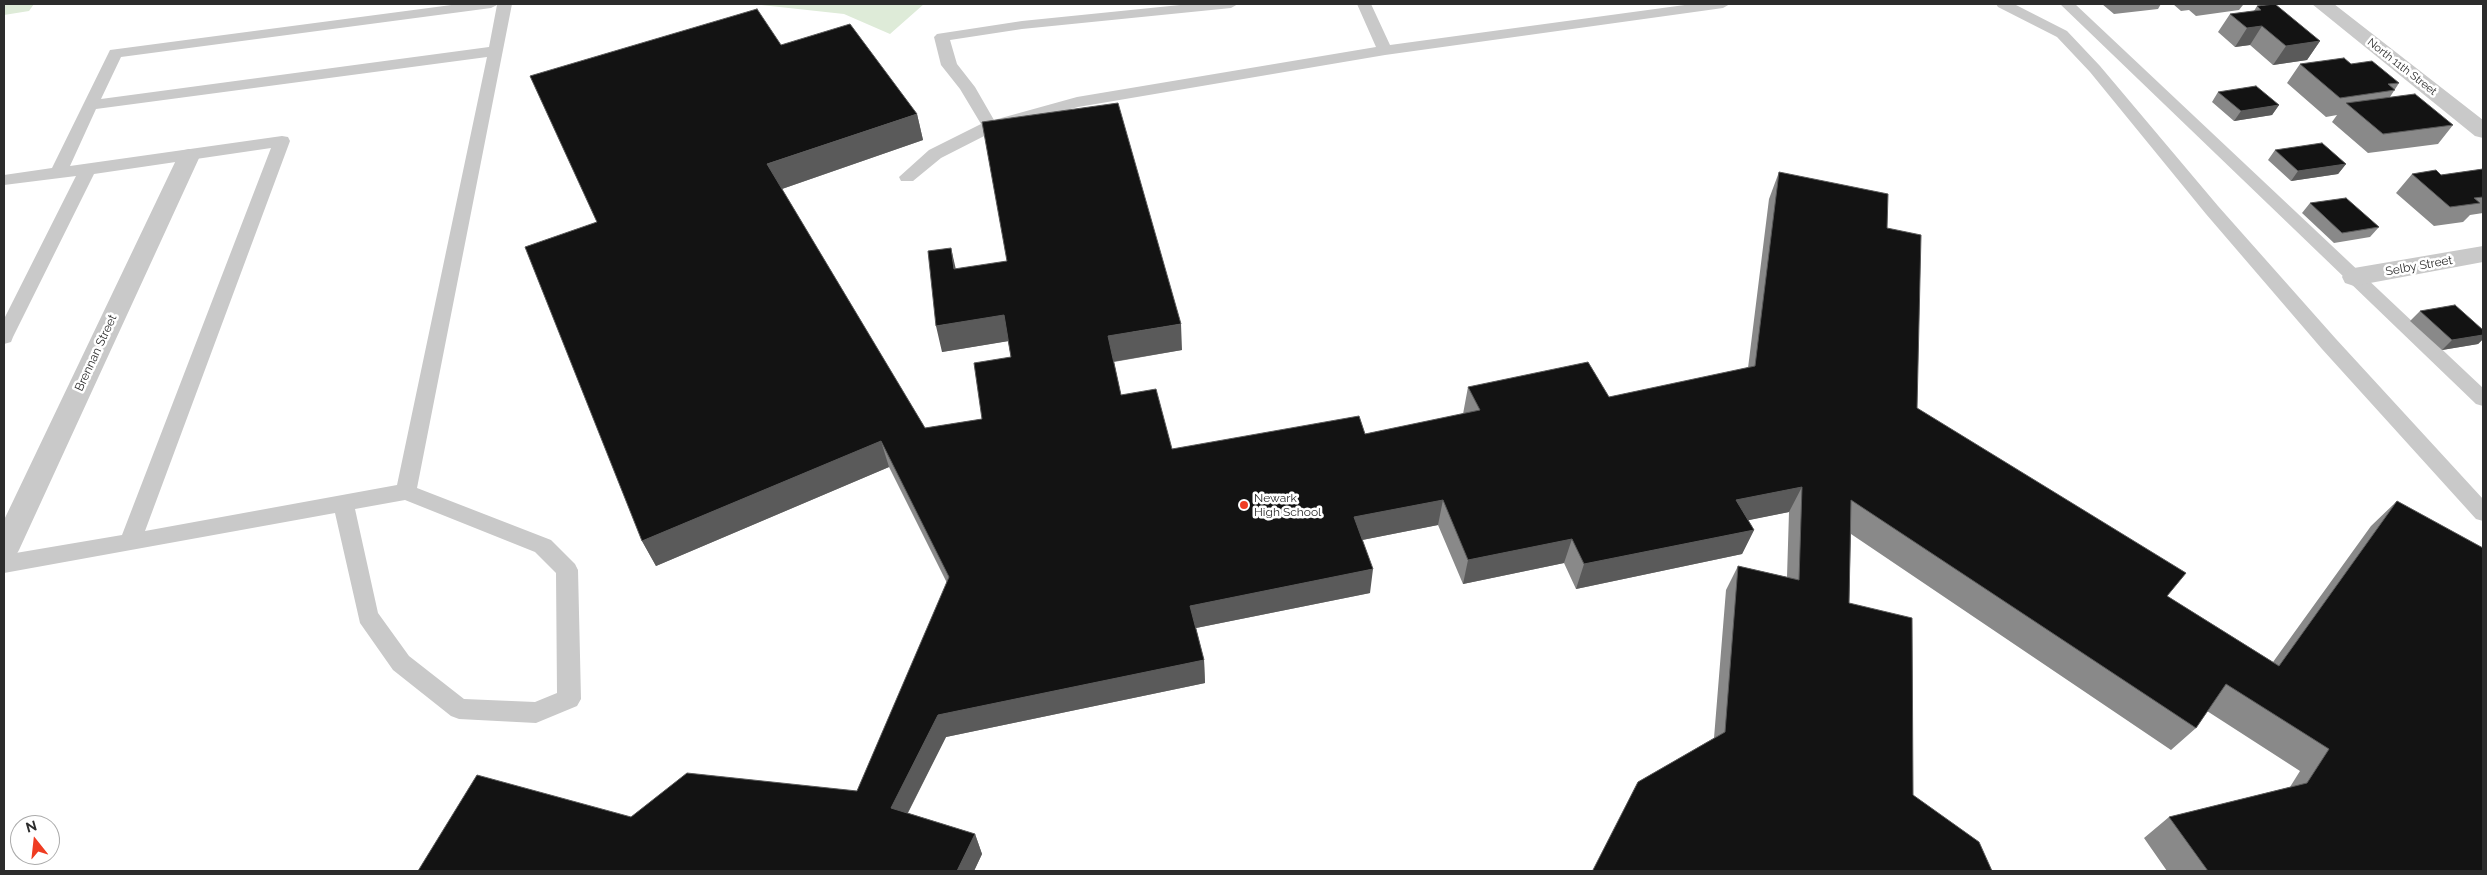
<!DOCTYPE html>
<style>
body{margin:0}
#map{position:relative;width:2487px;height:875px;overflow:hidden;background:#fff;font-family:Raleway,sans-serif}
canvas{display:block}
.frame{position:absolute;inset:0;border:5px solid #2c2c2c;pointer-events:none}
.north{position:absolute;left:10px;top:815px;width:50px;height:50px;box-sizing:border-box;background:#fff;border:1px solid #ababab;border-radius:50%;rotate:344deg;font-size:14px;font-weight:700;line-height:20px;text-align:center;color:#2c2c2c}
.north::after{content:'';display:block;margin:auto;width:18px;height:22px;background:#ef3c22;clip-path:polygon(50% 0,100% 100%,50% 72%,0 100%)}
</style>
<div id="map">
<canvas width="2487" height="875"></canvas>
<div class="frame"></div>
<div class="north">N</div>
</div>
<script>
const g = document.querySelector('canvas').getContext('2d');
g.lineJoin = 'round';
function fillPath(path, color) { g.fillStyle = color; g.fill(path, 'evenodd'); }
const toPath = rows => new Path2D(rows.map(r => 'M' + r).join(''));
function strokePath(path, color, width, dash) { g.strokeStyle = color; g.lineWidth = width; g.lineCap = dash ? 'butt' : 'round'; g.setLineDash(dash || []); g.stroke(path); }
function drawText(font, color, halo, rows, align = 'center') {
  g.font = font + ' Raleway,sans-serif'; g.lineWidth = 5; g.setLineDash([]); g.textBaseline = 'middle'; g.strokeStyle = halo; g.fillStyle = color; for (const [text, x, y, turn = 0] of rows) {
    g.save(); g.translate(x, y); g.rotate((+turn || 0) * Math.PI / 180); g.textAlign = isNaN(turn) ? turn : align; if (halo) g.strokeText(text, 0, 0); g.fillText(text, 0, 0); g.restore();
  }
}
const green = toPath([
 [4,4,34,4,29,11,4,15],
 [752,4,924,4,890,34,844,14]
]);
const lane = toPath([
 [459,4,512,4,417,488,551,540,575,564,578,570,581,699,577,706,536,723,459,719,451,716,393,670,360,623,335,513,4,573,4,555,122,535,271,148,94,174,13,337,11,342,4,344,4,319,76,176,4,185,4,175,52,168,110,50,459,4],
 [497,5,489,47,101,99,121,57,491,8,497,5],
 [487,57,397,485,145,531,290,141,288,137,282,136,70,166,96,109,487,57],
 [405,500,535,552,556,573,557,693,535,702,464,699,409,656,378,613,355,509,405,500],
 [1190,4,1238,4,1231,8,1022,29,950,40,957,64,975,87,994,120,1077,97,1376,47,1357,4,1371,4,1390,45,1692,4,1730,4,1723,8,1385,55,1078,107,996,130,941,158,913,181,901,181,899,177,929,150,981,124,960,89,941,65,934,37,937,34,1022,21,1190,4],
 [1996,4,2014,4,2067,31,2100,66,2218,206,2336,339,2483,499,2483,521,2476,519,2322,349,2206,214,2090,72,2057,37,1998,7,1996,4],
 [2060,4,2075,4,2483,388,2483,406,2476,404,2060,4]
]);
const street = toPath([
 [2312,4,2334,4,2483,120,2483,138,2475,136,2312,4],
 [189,149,197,151,200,156,19,550,14,559,4,562,4,520,178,156,181,151,189,149],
 [2483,246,2483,262,2354,286,2345,283,2342,277,2345,271,2354,268,2483,246]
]);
const wall = toPath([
 [2102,4,2161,4,2158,9,2114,14],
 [2173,4,2250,4,2243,5,2239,10,2196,16,2189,10,2181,11],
 [2257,6,2320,41,2307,60,2273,65,2250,45,2235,47,2218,32,2230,14,2254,11],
 [2300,64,2351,64,2399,83,2390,97,2453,125,2438,144,2368,153,2332,122,2337,115,2326,117,2287,83],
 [2218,92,2279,105,2272,115,2234,121,2212,102],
 [917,114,923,140,782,189,925,428,982,419,1011,357,1008,341,942,352,955,269,1182,350,1114,362,1121,395,1172,449,1365,434,1463,414,1468,387,1609,397,1748,368,1769,199,1779,172,1887,228,1917,408,2167,596,2273,662,2371,526,2397,501,2483,871,2167,871,2144,838,2169,817,2290,787,2300,771,2207,711,2196,728,2171,750,1851,534,1849,603,1913,795,1992,871,1593,871,1638,782,1714,738,1726,590,1738,566,1787,577,1789,512,1748,520,1754,530,1742,554,1576,589,1564,563,1463,584,1438,525,1362,540,1370,593,1196,628,1204,660,1205,683,946,737,908,813,975,834,982,854,974,871,418,871,631,817,857,791,947,583,889,467,656,566,642,541,597,222],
 [2275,150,2346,164,2338,174,2291,181,2268,160],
 [2483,169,2483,213,2470,215,2463,222,2434,226,2396,193,2412,174,2441,175],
 [2310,203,2379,227,2370,237,2334,243,2302,213],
 [2420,311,2483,330,2483,339,2478,344,2442,350,2410,321]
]);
const shadedWall = toPath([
 [2262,26,2250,45,2235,47,2247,28],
 [2320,41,2307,60,2273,65,2286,46],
 [2279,105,2272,115,2234,121,2241,111],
 [917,114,923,140,776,191,767,164],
 [2346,164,2338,174,2291,181,2298,171],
 [951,248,957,274,954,269],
 [1004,315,1009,341,942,352,936,326],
 [1181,324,1182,350,1111,362,1108,336],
 [2483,335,2483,339,2478,344,2442,350,2452,340],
 [881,441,889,467,656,566,642,541],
 [1802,487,1789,512,1725,525,1736,500],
 [1443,500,1438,525,1352,542,1354,517],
 [1754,530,1742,554,1576,589,1584,564],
 [1572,539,1564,563,1463,584,1468,560],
 [1373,569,1370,593,1191,629,1190,606],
 [1204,660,1205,683,946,737,900,828,891,808,938,715],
 [975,834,982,854,974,871,957,871]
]);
const building = toPath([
 [2275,4,2320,41,2286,46,2262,26,2247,28,2230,14,2261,10,2257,6,2275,4],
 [757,9,781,45,850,24,917,114,767,164,925,428,982,419,974,363,1011,357,1004,315,936,326,928,251,951,248,954,269,1007,261,982,122,1118,103,1181,324,1108,336,1121,395,1156,389,1172,449,1359,416,1365,434,1480,410,1468,387,1588,362,1609,397,1755,366,1779,172,1888,194,1887,228,1921,235,1917,408,2186,573,2167,596,2279,666,2397,501,2483,548,2483,871,2208,871,2169,817,2307,783,2329,749,2226,684,2196,728,1851,500,1849,603,1912,618,1913,795,1979,842,1992,871,1594,871,1593,870,1638,782,1725,732,1738,566,1799,580,1802,487,1736,500,1754,530,1584,564,1572,539,1468,560,1443,500,1354,517,1373,569,1190,606,1204,660,938,715,891,808,975,834,957,871,418,871,477,775,631,817,687,773,857,791,949,577,881,441,642,541,525,247,597,222,530,76,757,9],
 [2344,58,2351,64,2372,61,2399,83,2388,84,2395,90,2340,98,2300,64,2344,58],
 [2256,86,2279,105,2241,111,2218,92,2256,86],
 [2415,94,2453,125,2383,134,2346,103,2415,94],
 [2322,143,2346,164,2298,171,2275,150,2322,143],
 [2483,169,2483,197,2474,198,2480,203,2450,207,2412,174,2436,170,2441,175,2483,169],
 [2346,198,2379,227,2342,233,2310,203,2346,198],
 [2455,305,2483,330,2483,335,2452,340,2420,311,2455,305]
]);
const markers = [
 [1244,505,5,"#ef3c22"]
];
const farStreetnames = [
 ["North 11th Street",2402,67,38]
];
const streetNames = [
 ["Selby Street",2419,266,-10],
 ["Brennan Street",96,353,-65]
];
const poiNames = [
 ["Newark",1254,498],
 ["High School",1254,512]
];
fillPath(green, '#deebd8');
fillPath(lane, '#c9c9c9');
fillPath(street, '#c9c9c9');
fillPath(wall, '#898989');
fillPath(shadedWall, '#5a5a5a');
fillPath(building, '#131313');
strokePath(building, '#5a5a5a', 1);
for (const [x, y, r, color] of markers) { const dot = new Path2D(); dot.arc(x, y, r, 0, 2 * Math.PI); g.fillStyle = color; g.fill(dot); strokePath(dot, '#fff', 2); }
drawText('11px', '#2c2c2c', '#fff', farStreetnames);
drawText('12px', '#2c2c2c', '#fff', streetNames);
drawText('12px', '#2c2c2c', '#fff', poiNames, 'left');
</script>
